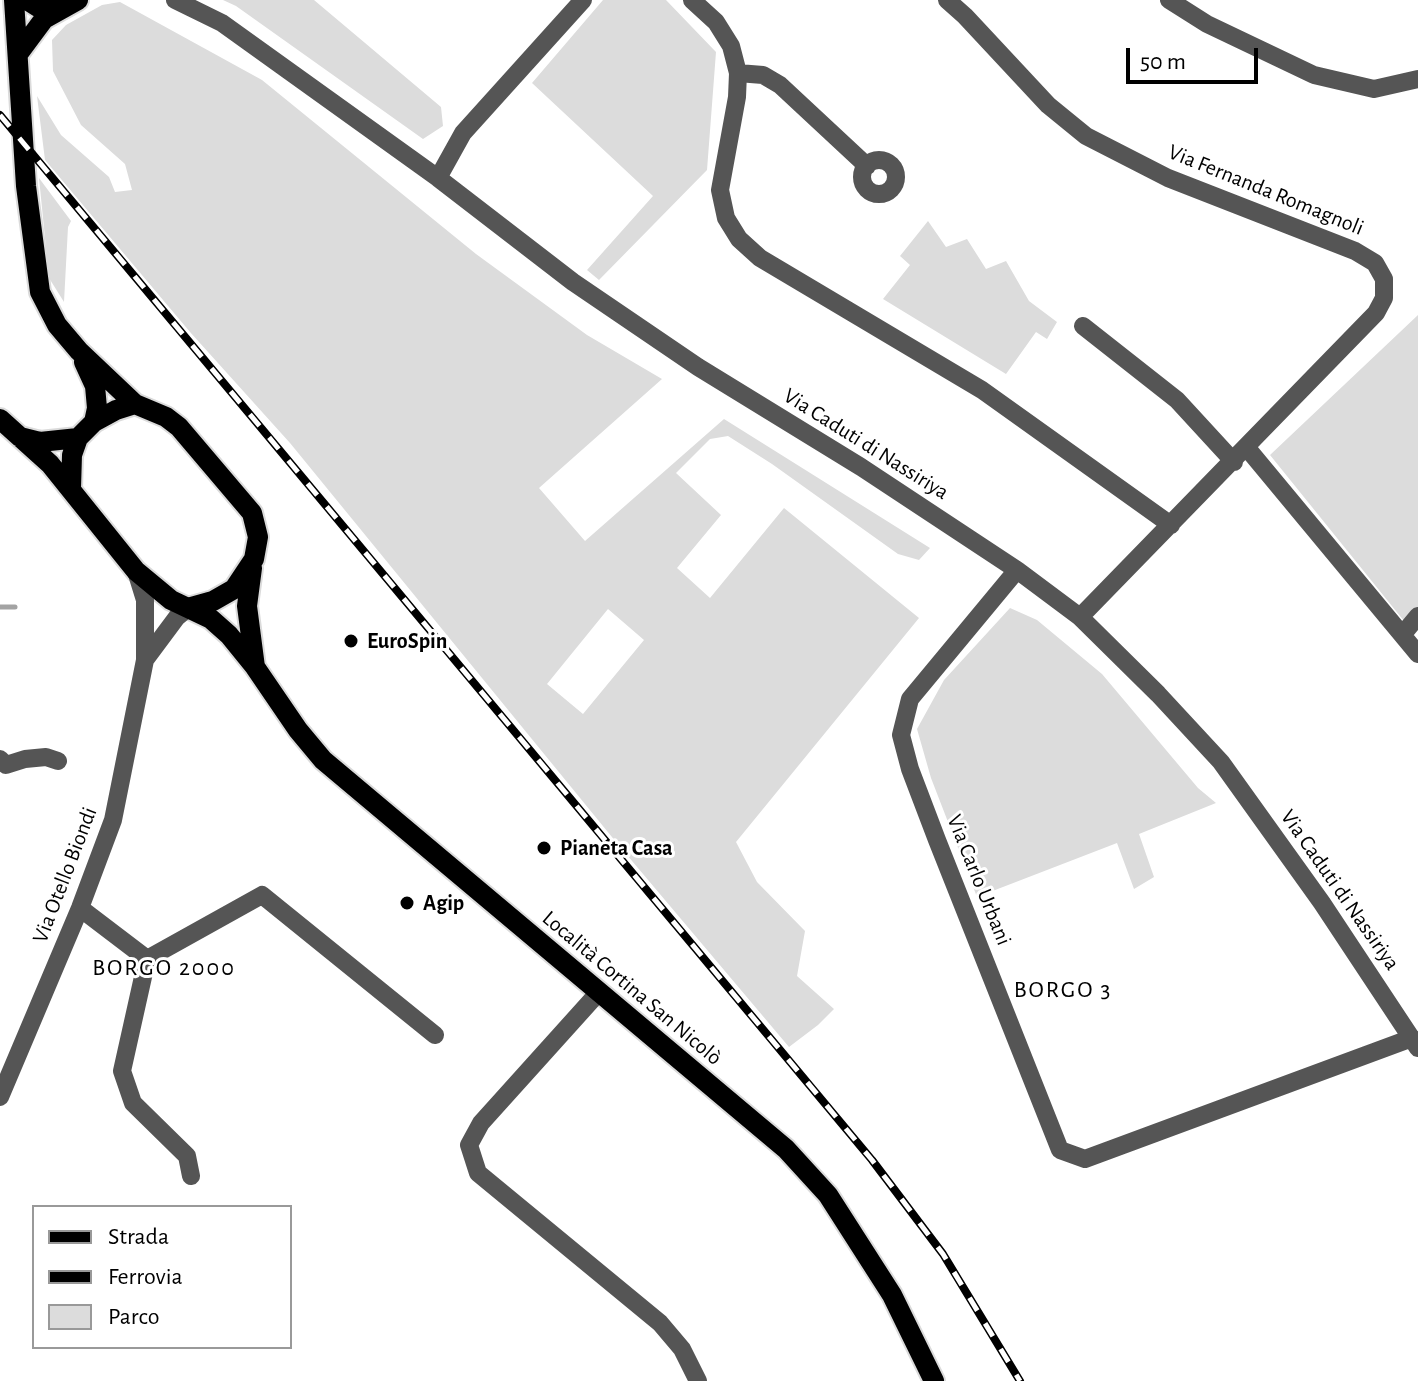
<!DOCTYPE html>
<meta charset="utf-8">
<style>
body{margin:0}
#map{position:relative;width:1418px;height:1381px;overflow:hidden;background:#fff;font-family:"Alegreya Sans",sans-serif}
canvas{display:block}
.legend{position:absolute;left:32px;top:1205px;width:260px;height:144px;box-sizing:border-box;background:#fff;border:2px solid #999;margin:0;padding:10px 14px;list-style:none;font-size:24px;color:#000}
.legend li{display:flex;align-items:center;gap:16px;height:40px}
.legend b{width:40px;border:2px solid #999}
.scale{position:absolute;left:1126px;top:48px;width:132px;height:36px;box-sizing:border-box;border:4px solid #000;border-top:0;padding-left:10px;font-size:24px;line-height:28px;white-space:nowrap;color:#000;-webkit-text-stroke:6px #fff;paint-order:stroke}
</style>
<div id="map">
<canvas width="1418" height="1381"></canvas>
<ul class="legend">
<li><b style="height:10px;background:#000"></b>Strada</li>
<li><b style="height:10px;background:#000"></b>Ferrovia</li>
<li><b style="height:22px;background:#dcdcdc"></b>Parco</li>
</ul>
<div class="scale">50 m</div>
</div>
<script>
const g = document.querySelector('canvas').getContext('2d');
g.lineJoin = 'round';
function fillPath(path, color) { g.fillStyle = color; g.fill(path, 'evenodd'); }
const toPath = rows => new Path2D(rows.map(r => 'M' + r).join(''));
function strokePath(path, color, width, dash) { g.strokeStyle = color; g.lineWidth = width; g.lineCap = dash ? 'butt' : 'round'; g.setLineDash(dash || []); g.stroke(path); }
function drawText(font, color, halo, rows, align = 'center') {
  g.font = font + ' "Alegreya Sans",sans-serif'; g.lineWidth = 6; g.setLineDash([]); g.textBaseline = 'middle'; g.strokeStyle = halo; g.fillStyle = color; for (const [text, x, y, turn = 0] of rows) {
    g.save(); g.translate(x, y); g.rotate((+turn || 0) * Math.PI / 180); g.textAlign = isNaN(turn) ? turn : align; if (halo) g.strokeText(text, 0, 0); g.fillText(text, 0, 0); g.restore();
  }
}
const green = toPath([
 [223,0,314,0,441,107,443,126,423,139,236,6],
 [603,0,666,0,716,52,707,170,599,280,587,270,653,196,532,83],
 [120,2,262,80,476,254,587,335,662,379,539,488,585,541,724,419,930,548,919,560,898,554,772,464,728,436,710,439,676,473,721,515,677,568,710,598,784,508,919,618,736,842,757,882,805,931,797,976,834,1009,818,1025,789,1047,616,842,290,443,190,332,45,160,37,96,61,135,109,177,115,192,132,190,125,164,81,125,53,71,52,40,66,25,102,5],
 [608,609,644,640,583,714,547,684],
 [39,178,71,221,68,227,64,302,49,278],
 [928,221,946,247,967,239,986,269,1006,261,1029,301,1057,322,1047,339,1036,332,1006,374,883,299,910,265,900,256],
 [1418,315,1418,608,1404,621,1270,455],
 [1010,608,1037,620,1102,674,1198,788,1216,803,1139,834,1154,877,1134,889,1117,843,977,897,931,778,917,729,944,680]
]);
const stream = toPath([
 [0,607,15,607]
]);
const minor = toPath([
 [175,0,222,23,438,178,573,282,698,367,861,467,1017,570,1080,617,1158,694,1221,762,1322,903,1418,1048],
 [692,0,716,22,731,46,738,73,737,97,720,190,726,218,739,239,760,258,982,390,1171,525],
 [947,0,965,16,1048,105,1086,136,1168,178,1355,251,1375,263,1384,279,1384,298,1376,313,1080,617],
 [1169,0,1207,24,1314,75,1374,89,1418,79],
 [738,73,763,75,780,85,867,166],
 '862 177a17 17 0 1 1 34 0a17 17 0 1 1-34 0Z',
 [438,178,463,133,583,0],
 [1083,326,1177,400,1234,462],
 [1247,448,1418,654],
 [1017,570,910,699,901,735,910,769,937,840,1060,1150,1085,1159,1412,1038],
 [1403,634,1418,616],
 [145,660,177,617,188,608],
 [0,759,6,765,25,759,46,757,58,761],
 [80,908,147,959,122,1071,133,1103,187,1156,191,1176],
 [147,959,262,895,435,1035],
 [599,992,481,1123,469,1145,478,1173,660,1323,682,1349,698,1381],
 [0,1097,80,908,113,820,145,660,145,600,136,571]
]);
const major = toPath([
 [14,0,26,186,40,292,57,325,79,351,135,404],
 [27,0,38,7,53,9,65,7],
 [18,54,44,19,78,0],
 [84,362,95,386,97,408,94,422],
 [0,419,50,464,136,571,171,600,211,619,229,635,255,667,298,730,323,760,786,1149,828,1195,892,1295,934,1381],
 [20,437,40,442,78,438],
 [71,489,72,455,78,438,94,422,116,410,135,404,166,417,179,427,252,513,258,537,254,559,234,589,213,601,188,608],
 [252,568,247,606,255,667]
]);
const rail = toPath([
 [0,115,872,1160,943,1254,1020,1381]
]);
const markers = [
 [351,641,8,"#000"],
 [544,848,8,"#000"],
 [407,903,8,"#000"]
];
const streetNames = [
 ["Via Fernanda Romagnoli",1266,190,22],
 ["Via Caduti di Nassiriya",866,444,32],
 ["Via Otello Biondi",65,875,-69],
 ["Via Carlo Urbani",979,880,68],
 ["Via Caduti di Nassiriya",1340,890,55],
 ["Località Cortina San Nicolò",632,988,40]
];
const poiNames = [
 ["EuroSpin",367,641],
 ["Pianeta Casa",560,848],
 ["Agip",423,903]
];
const neighbourhoodNames = [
 ["BORGO 2000",164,968],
 ["BORGO 3",1063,990]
];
fillPath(green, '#dcdcdc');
strokePath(stream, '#a3a3a3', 5);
strokePath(major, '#dbdbdb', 24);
strokePath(minor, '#555', 18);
strokePath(major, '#000', 20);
strokePath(rail, '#000', 8);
strokePath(rail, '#fff', 5, [15]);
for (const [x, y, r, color] of markers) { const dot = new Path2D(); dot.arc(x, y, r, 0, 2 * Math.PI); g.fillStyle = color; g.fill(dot); strokePath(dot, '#fff', 3); }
drawText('22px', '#000', '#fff', streetNames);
drawText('bold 22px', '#000', '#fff', poiNames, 'left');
g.letterSpacing = '2px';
drawText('24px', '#000', '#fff', neighbourhoodNames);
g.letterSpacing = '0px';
</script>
